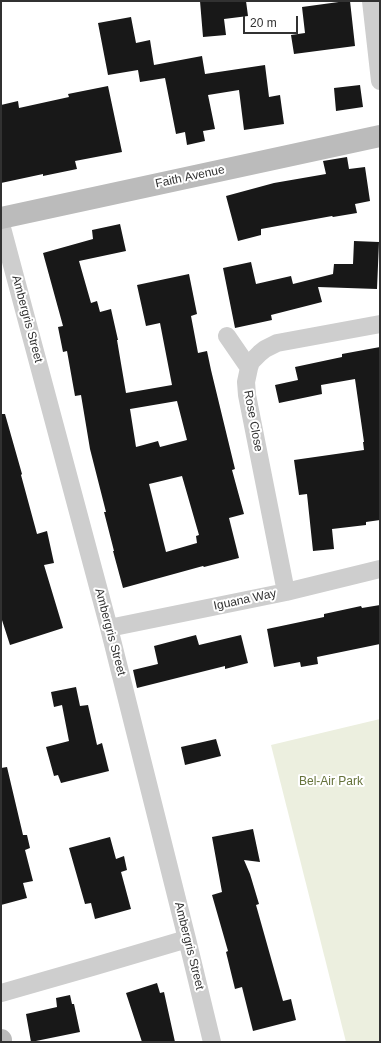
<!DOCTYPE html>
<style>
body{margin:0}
#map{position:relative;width:381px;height:1043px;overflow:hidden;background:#fff;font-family:Helvetica,sans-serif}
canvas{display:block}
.frame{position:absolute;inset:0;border:2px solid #313131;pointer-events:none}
.scale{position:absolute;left:243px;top:16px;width:55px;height:18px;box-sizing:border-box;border:2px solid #313131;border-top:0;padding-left:5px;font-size:12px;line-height:14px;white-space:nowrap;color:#313131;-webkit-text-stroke:3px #fff;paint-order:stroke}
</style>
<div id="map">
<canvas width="381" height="1043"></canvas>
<div class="frame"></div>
<div class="scale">20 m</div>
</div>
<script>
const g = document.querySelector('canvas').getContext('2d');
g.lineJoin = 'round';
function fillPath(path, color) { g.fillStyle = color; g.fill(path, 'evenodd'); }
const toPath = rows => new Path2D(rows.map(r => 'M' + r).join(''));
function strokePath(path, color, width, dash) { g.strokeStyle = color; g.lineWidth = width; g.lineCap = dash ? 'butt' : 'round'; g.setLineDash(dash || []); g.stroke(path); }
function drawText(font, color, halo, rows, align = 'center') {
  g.font = font + ' Helvetica,sans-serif'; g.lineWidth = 4; g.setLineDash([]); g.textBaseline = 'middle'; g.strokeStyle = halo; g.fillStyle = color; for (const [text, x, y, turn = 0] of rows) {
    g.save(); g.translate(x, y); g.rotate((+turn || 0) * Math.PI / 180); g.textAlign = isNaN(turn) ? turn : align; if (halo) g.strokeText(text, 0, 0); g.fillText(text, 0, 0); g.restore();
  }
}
const green = toPath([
 [380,719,380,1042,346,1042,271,745]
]);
const building = toPath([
 [200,1,246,1,248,16,224,19,226,35,203,37],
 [346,1,350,1,355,46,294,54,291,35,305,33,302,7],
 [131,17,136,43,150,40,154,65,202,56,205,74,265,65,269,97,280,95,284,124,244,130,239,90,208,95,215,129,203,131,205,141,187,145,185,132,176,134,165,78,140,82,138,70,108,75,98,23],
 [360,85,363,107,336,111,334,88],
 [108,86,122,152,75,161,77,169,43,176,43,174,1,183,1,105,18,101,19,108,69,97,68,94],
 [347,157,349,169,365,167,370,201,355,204,357,213,333,217,332,216,261,229,261,235,238,241,226,196,274,183,326,174,323,161],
 [120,224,126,251,79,261,91,303,97,301,100,312,111,309,118,340,117,340,126,393,172,385,160,323,146,326,137,285,189,274,197,314,191,316,198,353,207,351,211,370,235,469,232,470,244,514,229,518,239,558,204,567,203,566,123,588,113,551,114,551,104,512,106,512,90,449,81,395,75,396,67,351,63,352,58,327,63,326,43,253,93,239,92,230],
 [177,401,187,440,160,447,158,441,136,447,130,409],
 [182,476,199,535,196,536,197,543,166,552,149,484],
 [354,241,379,242,377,289,318,287,322,302,271,315,272,320,235,328,223,268,251,262,256,284,291,276,293,284,333,274,334,264,353,264],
 [380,347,380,520,366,522,366,525,332,529,334,549,313,551,307,494,299,495,294,460,364,450,363,442,364,442,355,379,321,385,322,394,279,403,275,385,298,380,295,367,342,357,342,354],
 [1,414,5,414,22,474,21,475,37,534,47,531,54,563,44,565,63,628,10,645,1,617],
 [380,605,380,644,317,657,318,664,301,667,300,662,274,667,267,629,324,617,324,614,361,606,362,608],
 [196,635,199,645,241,635,248,663,225,669,225,666,137,688,133,670,158,664,154,646],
 [76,687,80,706,88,705,97,745,102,743,109,771,61,783,58,775,54,776,46,747,69,741,62,705,54,707,51,692],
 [216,739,221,756,185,765,181,747],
 [7,767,23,835,27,835,30,848,25,850,33,881,23,883,27,898,1,905,1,768],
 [253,829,260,862,244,860,250,874,259,904,256,905,283,1001,291,999,296,1020,253,1031,242,987,235,989,226,952,228,951,212,895,222,892,212,837],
 [110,837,116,859,124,856,127,870,121,872,131,909,95,919,91,903,85,904,69,848],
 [157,983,160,993,164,992,175,1042,142,1042,126,993],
 [70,995,72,1004,74,1004,80,1032,31,1042,26,1014,57,1007,56,998]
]);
const street = toPath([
 [371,1,380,81],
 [1,224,109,628,187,939,212,1042],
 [227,336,249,368],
 [286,592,247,395,246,382,249,368,251,362,260,353,265,349,277,343,380,324],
 [109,628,286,592,380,569],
 [1,993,92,967,187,939]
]);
const secondary = toPath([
 [1,218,380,136],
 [1,1040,1,1042]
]);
const streetNames = [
 ["Faith Avenue",190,177,-12],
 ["Ambergris Street",27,319,75],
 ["Rose Close",253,421,80],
 ["Iguana Way",245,600,-12],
 ["Ambergris Street",110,632,75],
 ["Ambergris Street",189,946,76]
];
const parkNames = [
 ["Bel-Air Park",331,782]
];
fillPath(green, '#ecefdf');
fillPath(building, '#181818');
strokePath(street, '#cecece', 18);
strokePath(secondary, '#bbb', 22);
drawText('12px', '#313131', '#fff', streetNames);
drawText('12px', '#65723a', '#fff', parkNames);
</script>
